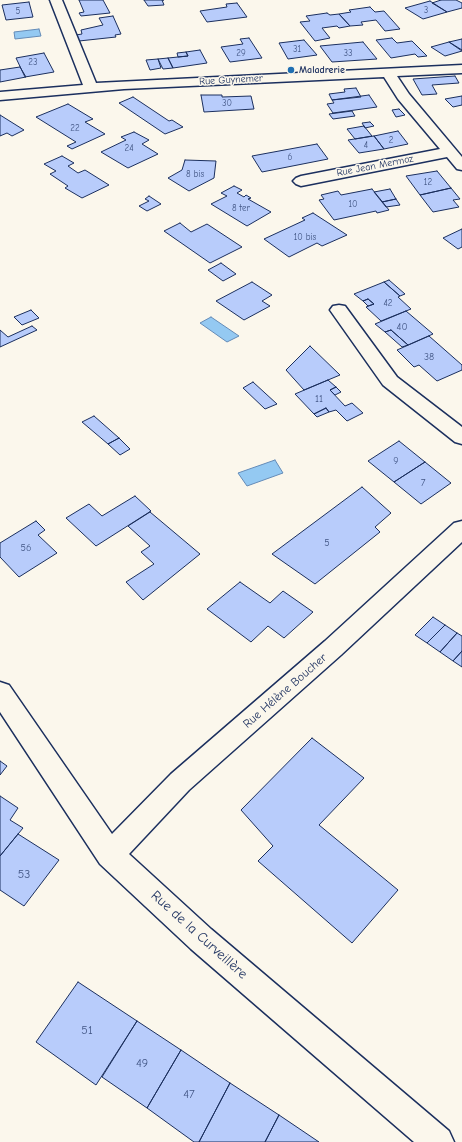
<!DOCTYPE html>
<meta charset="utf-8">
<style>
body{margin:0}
canvas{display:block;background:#fbf7ec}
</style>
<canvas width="462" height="1142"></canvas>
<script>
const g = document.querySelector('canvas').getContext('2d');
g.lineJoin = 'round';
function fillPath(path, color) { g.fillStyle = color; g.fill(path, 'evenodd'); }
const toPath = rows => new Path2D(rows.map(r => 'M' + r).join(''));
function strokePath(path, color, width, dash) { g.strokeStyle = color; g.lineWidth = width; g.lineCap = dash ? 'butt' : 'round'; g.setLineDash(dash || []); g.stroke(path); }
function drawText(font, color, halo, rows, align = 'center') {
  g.font = font + ' "Comic Neue",sans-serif'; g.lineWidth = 3; g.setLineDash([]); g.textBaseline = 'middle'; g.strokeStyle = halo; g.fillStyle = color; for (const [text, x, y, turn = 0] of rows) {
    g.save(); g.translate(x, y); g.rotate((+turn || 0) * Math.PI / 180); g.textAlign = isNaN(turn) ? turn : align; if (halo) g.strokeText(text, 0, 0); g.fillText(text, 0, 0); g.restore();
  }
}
const water = toPath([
 [39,29,41,36,15,39,14,32,39,29],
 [211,317,239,336,227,342,200,323,211,317],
 [275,460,283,473,247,486,238,473,275,460]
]);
const building = toPath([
 [79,0,103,0,110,13,81,16,79,13,84,12,79,0],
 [144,0,164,0,162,0,164,5,148,6,144,0],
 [441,0,456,0,462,3,462,8,447,12,432,3,441,0],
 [430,1,447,12,423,19,405,8,430,1],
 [29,2,33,17,6,20,2,5,29,2],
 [237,3,247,17,207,22,200,11,227,7,226,4,237,3],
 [370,7,375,12,384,11,400,29,385,31,376,20,361,22,363,25,350,26,339,14,351,12,349,10,370,7],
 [327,13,330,15,339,14,350,26,339,28,337,26,322,28,330,38,315,41,300,22,310,21,306,16,327,13],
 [113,16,121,34,115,35,116,37,79,41,76,35,82,34,81,30,103,25,99,18,113,16],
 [249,38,262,58,230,62,221,47,243,44,240,39,249,38],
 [392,38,397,43,412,41,427,56,418,57,415,54,391,58,376,40,392,38],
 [462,39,462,50,449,42,462,39],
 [304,40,317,55,288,59,279,43,304,40],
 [363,42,377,59,332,62,320,46,363,42],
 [449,42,462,51,445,56,431,47,449,42],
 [200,50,207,63,173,68,168,58,188,56,186,52,200,50],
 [186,52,188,56,178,57,177,53,186,52],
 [44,53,54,72,25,77,16,58,44,53],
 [168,58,173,68,163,69,158,59,168,58],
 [158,59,161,68,150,70,146,60,158,59],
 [20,67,26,77,0,82,0,70,20,67],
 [455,76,459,83,432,85,437,94,422,95,413,79,455,76],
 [356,88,361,97,332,100,329,94,345,92,344,89,356,88],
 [201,95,222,95,222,97,251,96,254,109,204,112,201,95],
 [369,95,377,107,333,113,327,104,334,103,332,100,369,95],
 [462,96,462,105,453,107,445,99,462,96],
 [133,97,169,121,172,120,183,127,165,134,119,103,133,97],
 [68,104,93,119,85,122,105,134,72,149,67,146,76,142,36,117,68,104],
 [399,109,405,115,396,117,392,110,399,109],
 [352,111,355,116,333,119,329,114,352,111],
 [0,115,24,130,12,136,7,133,0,136,0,115],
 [370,122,374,126,365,128,362,123,370,122],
 [364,126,372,136,355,139,347,129,364,126],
 [398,131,408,144,384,149,374,136,398,131],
 [134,132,149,140,142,144,158,154,128,168,101,152,126,140,121,137,134,132],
 [374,136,384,149,359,153,348,140,374,136],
 [317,144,328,159,262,172,252,156,317,144],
 [62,156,74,163,68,166,78,173,85,170,109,185,82,198,65,188,68,186,50,174,56,171,44,164,62,156],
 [185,160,216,161,214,178,189,191,168,178,182,170,185,160],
 [437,171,451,188,420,195,406,176,437,171],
 [234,186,242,190,237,193,244,197,246,195,251,198,248,199,271,212,247,226,211,204,227,196,221,193,234,186],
 [451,188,460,199,453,200,459,207,433,212,420,195,451,188],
 [372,189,389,210,377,213,376,211,334,220,319,200,324,199,321,195,338,191,341,195,372,189],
 [390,189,396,199,382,202,374,192,390,189],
 [149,196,161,204,147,211,139,206,149,201,145,199,149,196],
 [396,199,400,205,386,207,382,202,396,199],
 [313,213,347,235,322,246,317,243,289,257,264,239,305,220,302,218,313,213],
 [180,223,191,232,207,224,242,247,210,263,164,231,180,223],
 [462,229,462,247,458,249,443,238,462,229],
 [221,263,236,274,223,281,208,270,221,263],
 [389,280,405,294,400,296,384,282,389,280],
 [252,282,272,295,262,301,270,306,244,320,216,301,252,282],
 [384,282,400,296,398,297,411,309,381,321,366,307,374,304,368,299,363,301,354,294,384,282],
 [368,299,374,304,368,306,363,301,368,299],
 [31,310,39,318,22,325,14,317,31,310],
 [406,311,433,334,408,345,391,330,385,332,375,324,406,311],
 [32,326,37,330,0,347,0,330,8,337,32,326],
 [391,330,408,345,402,347,385,332,391,330],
 [429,336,462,365,462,370,437,381,419,365,414,367,397,350,429,336],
 [310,346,340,375,304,390,286,370,310,346],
 [328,380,336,387,330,390,345,406,352,403,363,413,347,421,336,410,329,412,326,408,314,414,295,394,328,380],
 [253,382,277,404,265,409,243,388,253,382],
 [336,387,341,392,335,395,330,390,336,387],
 [326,408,329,412,317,417,314,414,326,408],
 [94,416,119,438,108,444,82,422,94,416],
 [119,438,130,449,120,455,108,444,119,438],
 [399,441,425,462,394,482,368,461,399,441],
 [425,462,451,483,421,504,394,482,425,462],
 [362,487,391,513,375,527,380,532,315,584,272,554,362,487],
 [135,496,151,511,96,546,66,518,89,504,102,516,135,496],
 [150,512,200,554,143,600,126,582,154,564,141,552,150,546,128,526,150,512],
 [36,521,45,530,38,535,57,553,19,577,0,557,0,543,36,521],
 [240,582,270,603,283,591,313,612,284,638,268,626,251,642,207,609,240,582],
 [433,617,445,625,427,643,415,635,433,617],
 [445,625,457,633,440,652,427,643,445,625],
 [457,633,462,636,462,651,453,661,440,652,457,633],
 [462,651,462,667,453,661,462,651],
 [312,738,364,778,319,825,398,890,352,943,258,861,273,846,241,810,312,738],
 [0,761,7,766,0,775,0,761],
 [0,796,18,808,10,820,23,828,0,856,0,796],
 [18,834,59,860,24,906,0,890,0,856,18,834],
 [78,982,137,1021,96,1085,36,1042,78,982],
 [137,1021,181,1050,147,1108,102,1077,137,1021],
 [181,1050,230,1083,199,1142,194,1142,147,1108,181,1050],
 [230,1083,279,1115,265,1142,199,1142,230,1083],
 [279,1115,319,1142,265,1142,279,1115]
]);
const minor = toPath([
 [50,0,62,0,96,83,462,65,462,73,397,76,409,94,462,157,462,170,457,169,447,157,301,186,296,184,293,181,296,178,301,176,440,149,398,99,384,77,124,89,0,100,0,92,83,85,50,0],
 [339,305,345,306,397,377,462,427,462,444,455,442,383,385,330,310,333,306,339,305],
 [462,521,462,542,341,655,189,790,129,854,211,929,449,1131,454,1142,414,1142,191,949,100,864,0,712,0,682,9,685,112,834,171,774,325,641,454,523,462,521]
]);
const markers = [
 [291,70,4,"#1f6fb2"]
];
const farNumbernames = [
 ["3",426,10],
 ["5",18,11],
 ["31",297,49],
 ["29",241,53],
 ["33",348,53],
 ["23",33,62],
 ["30",227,103],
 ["22",75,128],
 ["2",391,140],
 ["4",366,145],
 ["24",129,148],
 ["6",290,157],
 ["8 bis",195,174],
 ["12",428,182],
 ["10",353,204],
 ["8 ter",241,208],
 ["10 bis",305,237],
 ["42",388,303]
];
const farPoinames = [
 ["Maladrerie",299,70]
];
const farStreetnames = [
 ["Rue Guynemer",231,80,-3],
 ["Rue Jean Mermoz",375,166,-11]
];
const numberNames = [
 ["40",402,327],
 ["38",429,357],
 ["11",319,399],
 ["9",396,461],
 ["7",423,483],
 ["5",327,543],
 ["56",26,548]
];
const streetNames = [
 ["Rue Hélène Boucher",285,691,-41]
];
const nearNumbernames = [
 ["53",24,875],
 ["51",87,1031],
 ["49",142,1064],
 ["47",189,1095]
];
const nearStreetnames = [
 ["Rue de la Curveillère",199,935,42]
];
fillPath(water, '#94c9f2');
strokePath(water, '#648bb7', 1);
fillPath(building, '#b8ccfb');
strokePath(building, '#1b2f5e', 1);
strokePath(minor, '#1b2f5e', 3);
fillPath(minor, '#fbf7ec');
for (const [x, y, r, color] of markers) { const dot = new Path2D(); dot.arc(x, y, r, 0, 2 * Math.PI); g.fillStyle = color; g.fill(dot); strokePath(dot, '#fbf7ec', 1.5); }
drawText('9px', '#425685', null, farNumbernames);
drawText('bold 10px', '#1b2f5e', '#fbf7ec', farPoinames, 'left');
drawText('10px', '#1b2f5e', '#fbf7ec', farStreetnames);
drawText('10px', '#425685', null, numberNames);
drawText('12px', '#1b2f5e', '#fbf7ec', streetNames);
drawText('12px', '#425685', null, nearNumbernames);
drawText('14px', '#1b2f5e', '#fbf7ec', nearStreetnames);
</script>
